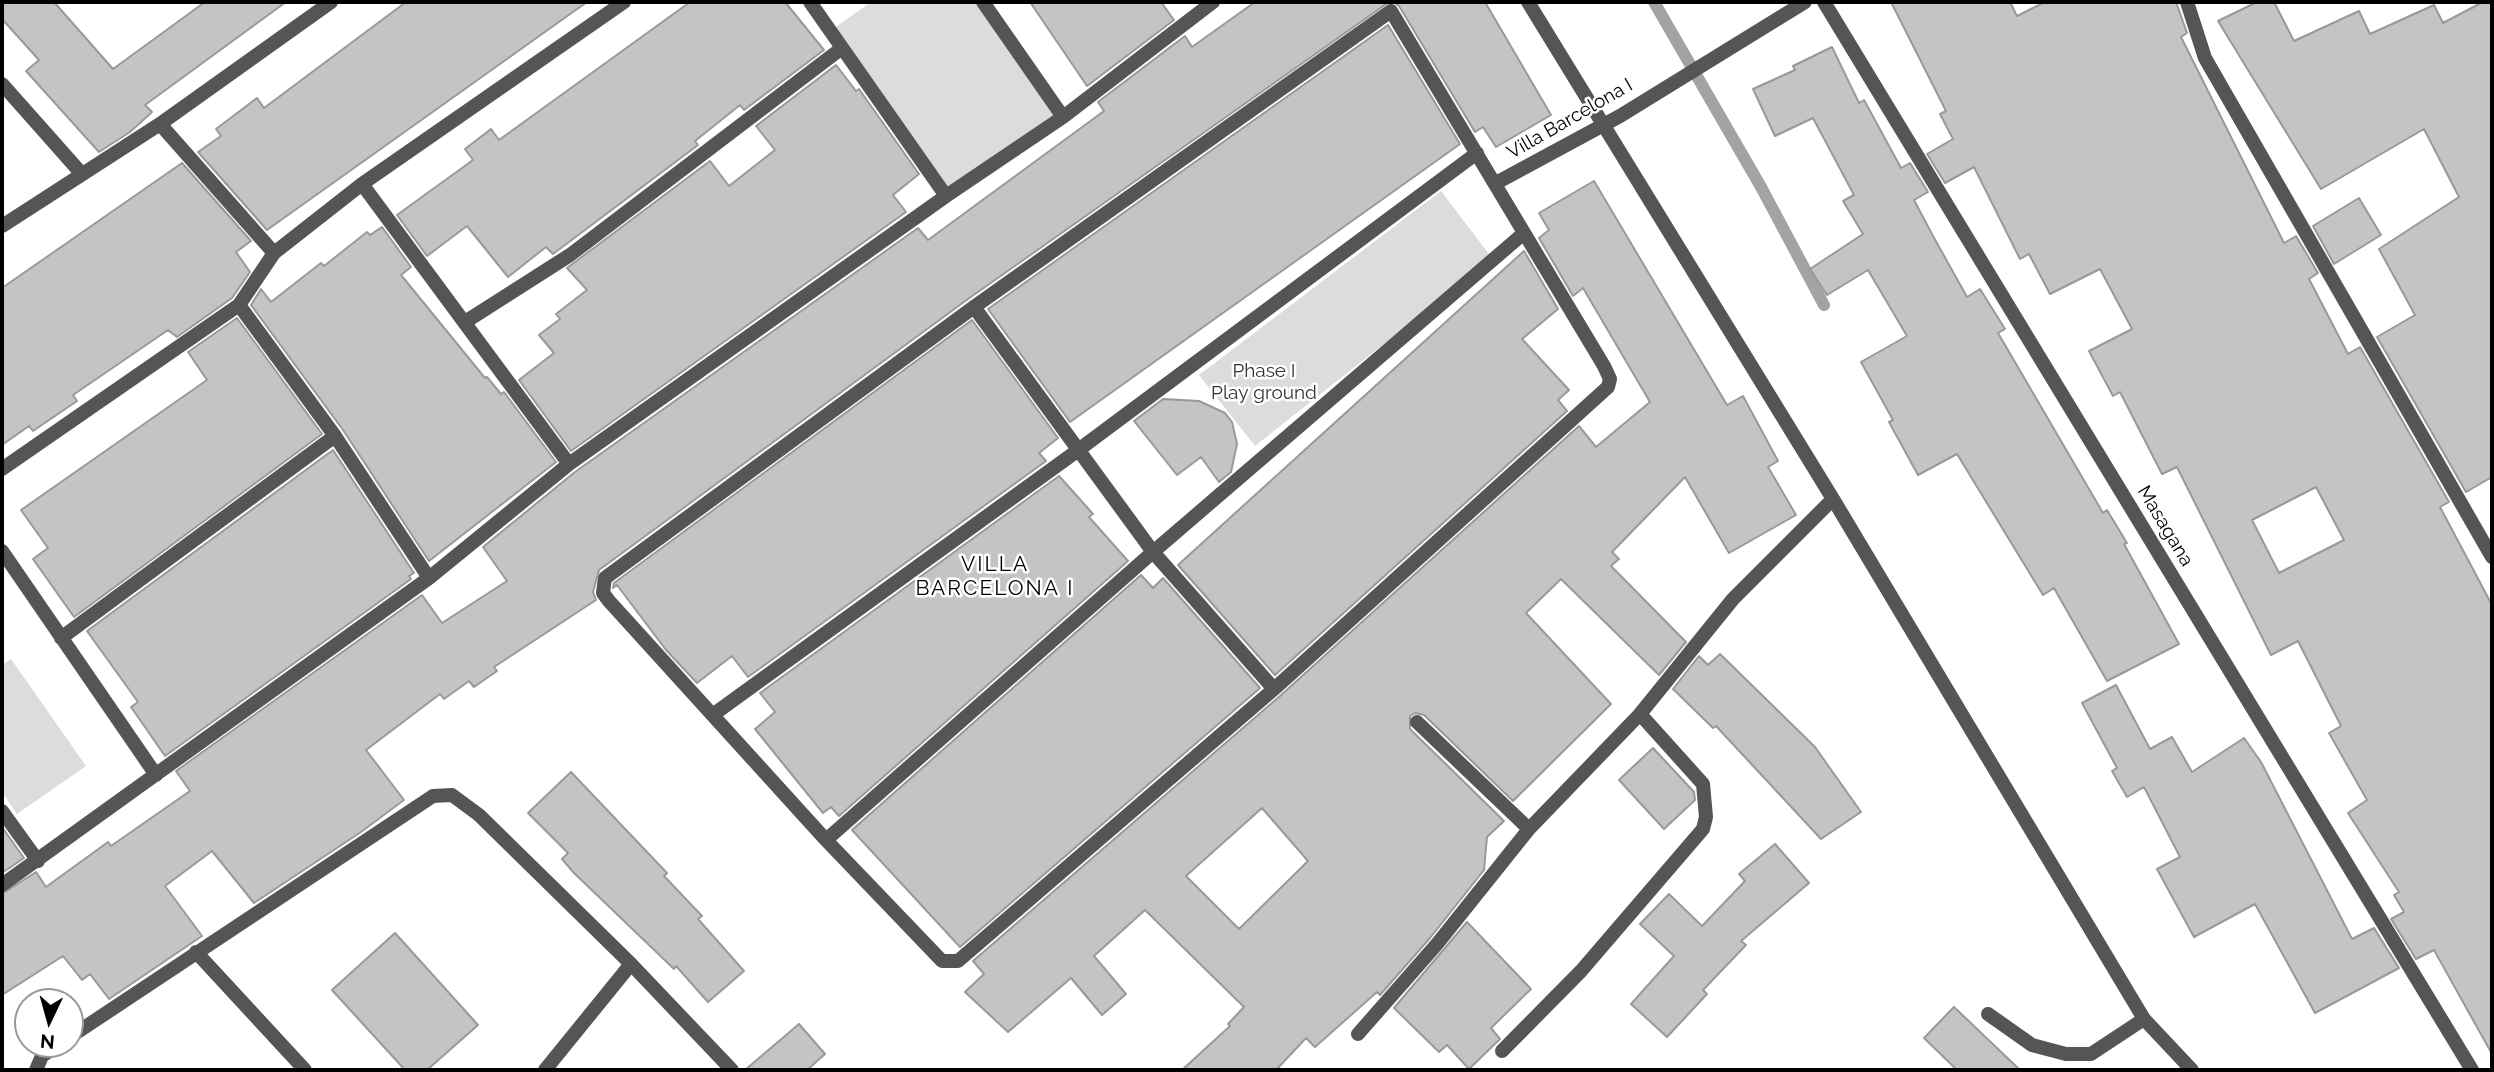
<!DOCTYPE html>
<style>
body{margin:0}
#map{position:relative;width:2494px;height:1072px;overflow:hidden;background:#fff;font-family:Raleway,sans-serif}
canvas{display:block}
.frame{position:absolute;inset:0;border:4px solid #000;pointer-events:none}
.north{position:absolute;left:14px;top:988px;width:70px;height:70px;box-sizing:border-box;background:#fff;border:2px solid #999;border-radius:50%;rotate:185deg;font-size:19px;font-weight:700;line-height:28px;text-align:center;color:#000}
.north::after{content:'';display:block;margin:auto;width:24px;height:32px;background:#000;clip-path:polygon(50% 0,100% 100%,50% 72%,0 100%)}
</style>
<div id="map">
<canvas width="2494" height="1072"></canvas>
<div class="frame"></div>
<div class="north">N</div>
</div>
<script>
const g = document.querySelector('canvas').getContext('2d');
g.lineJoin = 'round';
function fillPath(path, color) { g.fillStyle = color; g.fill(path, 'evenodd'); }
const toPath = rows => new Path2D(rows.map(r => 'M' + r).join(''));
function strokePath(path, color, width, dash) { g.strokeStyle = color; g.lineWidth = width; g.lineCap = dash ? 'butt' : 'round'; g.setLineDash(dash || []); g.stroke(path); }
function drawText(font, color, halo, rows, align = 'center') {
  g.font = font + ' Raleway,sans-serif'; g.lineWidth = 5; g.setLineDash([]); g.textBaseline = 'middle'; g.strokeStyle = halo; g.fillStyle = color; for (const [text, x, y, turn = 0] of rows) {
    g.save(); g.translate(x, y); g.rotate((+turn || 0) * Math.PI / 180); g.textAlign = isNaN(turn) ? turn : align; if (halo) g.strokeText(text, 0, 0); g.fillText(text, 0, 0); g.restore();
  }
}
const green = toPath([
 [871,2,976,2,1056,114,946,190,833,29],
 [1441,191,1492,258,1255,446,1199,375],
 [11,659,86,766,17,814,2,792,2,665]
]);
const stream = toPath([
 [1654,2,1761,187,1824,305]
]);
const building = toPath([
 [2,2,54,2,113,69,205,2,286,2,145,105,152,112,130,132,99,152,26,71,39,60,2,19,2,2],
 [406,2,587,2,267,230,198,152,221,136,216,129,257,98,264,108,406,2],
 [690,2,785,2,824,50,744,110,740,105,695,141,698,145,553,254,546,247,508,277,467,226,427,256,397,215,473,160,465,149,491,129,499,140,690,2],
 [1030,2,1161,2,1174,20,1087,86,1030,2],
 [1255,2,1389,2,968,299,599,570,593,592,596,600,494,667,497,671,474,687,469,681,444,699,440,694,366,750,404,800,361,832,254,903,212,851,165,886,202,936,109,999,90,974,82,980,63,956,2,995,2,894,36,872,46,887,108,842,111,846,190,791,176,771,422,595,442,623,507,581,483,547,575,472,918,228,928,240,1104,111,1098,102,1185,36,1192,47,1255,2],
 [1393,2,1485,2,1551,115,1496,147,1483,127,1475,132,1399,6,1393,2],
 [1891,2,2010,2,2017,16,2045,2,2176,2,2187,33,2181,37,2284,243,2296,236,2318,273,2309,279,2348,354,2360,347,2449,502,2440,507,2492,605,2492,1054,2434,950,2416,959,2391,919,2404,912,2394,895,2399,892,2348,813,2367,800,2329,733,2341,726,2298,641,2271,655,2177,467,2162,474,2120,392,2113,396,2089,351,2132,329,2100,269,2050,294,2029,254,2020,259,1974,167,1945,183,1927,154,1953,139,1940,114,1946,111,1891,2],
 [2316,487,2344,540,2279,573,2252,520,2316,487],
 [2257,2,2274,2,2294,41,2359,11,2370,34,2434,5,2443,23,2483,2,2492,2,2492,477,2466,492,2377,337,2415,315,2379,249,2459,197,2424,129,2321,189,2218,21,2257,2],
 [1388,25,1460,144,1070,422,988,309,1388,25],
 [1832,47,1859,103,1864,100,1901,168,1910,163,1928,192,1914,200,1933,236,1967,297,1980,289,2005,329,1998,333,2103,513,2107,510,2127,543,2124,544,2179,644,2107,681,2054,588,2043,595,1957,454,1918,475,1889,422,1893,420,1861,362,1907,336,1868,270,1827,295,1810,269,1863,234,1843,201,1854,195,1813,118,1775,136,1753,89,1795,70,1793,66,1832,47],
 [836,65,856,91,859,89,919,174,893,195,906,212,571,451,519,380,554,353,539,335,560,319,556,314,587,290,567,268,710,161,729,186,775,150,756,126,836,65],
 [182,163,251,241,236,252,250,272,232,298,177,337,168,330,73,395,77,401,33,431,29,426,2,445,2,288,182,163],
 [1594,181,1727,405,1743,396,1778,461,1768,467,1796,515,1729,553,1685,477,1612,552,1619,559,1611,566,1686,642,1659,675,1561,579,1526,613,1611,704,1513,801,1424,715,1415,713,1410,716,1410,729,1504,821,1487,837,1484,870,1430,938,1380,995,1377,992,1315,1047,1306,1038,1276,1070,1182,1070,1230,1026,1228,1024,1244,1007,1145,910,1094,956,1126,994,1102,1015,1071,978,1008,1032,965,992,984,974,973,961,1280,696,1579,426,1596,447,1650,402,1583,288,1573,296,1539,238,1549,230,1539,213,1594,181],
 [1262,808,1308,861,1239,929,1186,876,1262,808],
 [2359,198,2381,235,2334,264,2313,226,2359,198],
 [382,227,411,267,401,275,485,378,487,377,501,394,504,392,556,462,429,561,343,430,251,305,261,289,271,302,321,263,324,266,367,232,370,235,382,227],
 [1524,251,1558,309,1522,339,1569,390,1558,400,1567,411,1275,675,1178,565,1524,251],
 [237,318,322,434,74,617,33,559,48,548,21,510,207,380,188,352,237,318],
 [972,320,1058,438,1039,453,1046,461,748,677,732,656,697,683,666,650,617,585,613,588,614,583,972,320],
 [1163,399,1199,401,1225,413,1232,422,1237,444,1231,472,1219,482,1201,457,1177,475,1134,421,1163,399],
 [333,450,414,573,409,576,411,579,165,756,131,707,138,702,87,631,333,450],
 [1059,476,1093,514,1089,517,1128,561,839,816,831,807,823,813,755,729,775,712,760,693,1059,476],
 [1141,575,1153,588,1163,578,1260,688,960,947,852,830,1141,575],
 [1720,654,1815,747,1861,812,1821,839,1716,726,1713,728,1673,689,1699,656,1708,665,1720,654],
 [2116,685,2150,749,2172,737,2192,772,2244,738,2261,762,2352,939,2374,928,2399,968,2315,1013,2255,904,2194,937,2157,869,2180,857,2144,787,2127,797,2112,771,2117,768,2082,703,2116,685],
 [1653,748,1694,792,1695,800,1664,829,1619,780,1653,748],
 [571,772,667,873,664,876,702,916,698,919,744,971,708,1002,676,966,674,969,574,873,562,859,568,853,528,813,571,772],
 [2,827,24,858,2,873,2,827],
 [1775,844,1809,883,1741,941,1746,945,1703,990,1707,994,1667,1037,1631,1004,1674,956,1640,924,1669,894,1702,926,1745,881,1739,874,1775,844],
 [1467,922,1531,989,1491,1028,1500,1039,1469,1069,1447,1045,1439,1052,1394,1008,1467,922],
 [395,933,478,1025,427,1070,405,1070,332,990,395,933],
 [1954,1007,2020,1070,1957,1070,1924,1038,1954,1007],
 [799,1024,825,1054,807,1070,745,1070,799,1024]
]);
const lane = toPath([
 [1988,1014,2032,1045,2066,1054,2091,1054,2144,1019]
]);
const street = toPath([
 [810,2,946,196],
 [983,2,1063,117],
 [1528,2,1833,499,2144,1019,2192,1070],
 [1824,2,2472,1070],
 [2187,2,2205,58,2492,557],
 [1391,11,1604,366,1610,379,1608,387,1274,689,958,961,942,961,826,840,609,601,603,593,605,578,974,307,1391,11],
 [2,84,81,173],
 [160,124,274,253],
 [1496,183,1620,116,1805,2],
 [362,184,569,464],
 [2,226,160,124,331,2],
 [239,305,335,436,429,578],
 [974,307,1153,552,1274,689],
 [465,322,570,255,842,48],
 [2,469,239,305,274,253,362,184,624,2],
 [2,551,156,775],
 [61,638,335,436],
 [714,714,1077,451,1477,153],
 [1417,722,1529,829],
 [2,811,38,861],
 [826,840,1153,552,1524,233],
 [2,885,429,578,569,464,946,196,1063,117,1213,2],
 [196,952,305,1070],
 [1358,1034,1437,944,1529,829,1640,714,1733,599,1833,499],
 [70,1037,433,796,452,795,479,815,631,964,732,1070],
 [1502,1051,1581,971,1703,829,1706,817,1703,784,1640,714],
 [36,1070,42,1056,60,1044],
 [545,1070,631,964]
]);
const streetNames = [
 ["Villa Barcelona I",1570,119,-30],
 ["Masagana",2165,526,59]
];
const parkNames = [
 ["Phase I",1264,371],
 ["Play ground",1264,393]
];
const neighbourhoodNames = [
 ["VILLA",995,565],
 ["BARCELONA I",995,589]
];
fillPath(green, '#dcdcdc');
strokePath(stream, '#a3a3a3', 12);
fillPath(building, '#c4c4c4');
strokePath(building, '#999', 2);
strokePath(lane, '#555', 14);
strokePath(street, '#555', 14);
drawText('19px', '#000', '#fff', streetNames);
drawText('19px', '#333', '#fff', parkNames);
g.letterSpacing = '2px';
drawText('21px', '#000', '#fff', neighbourhoodNames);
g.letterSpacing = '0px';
</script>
